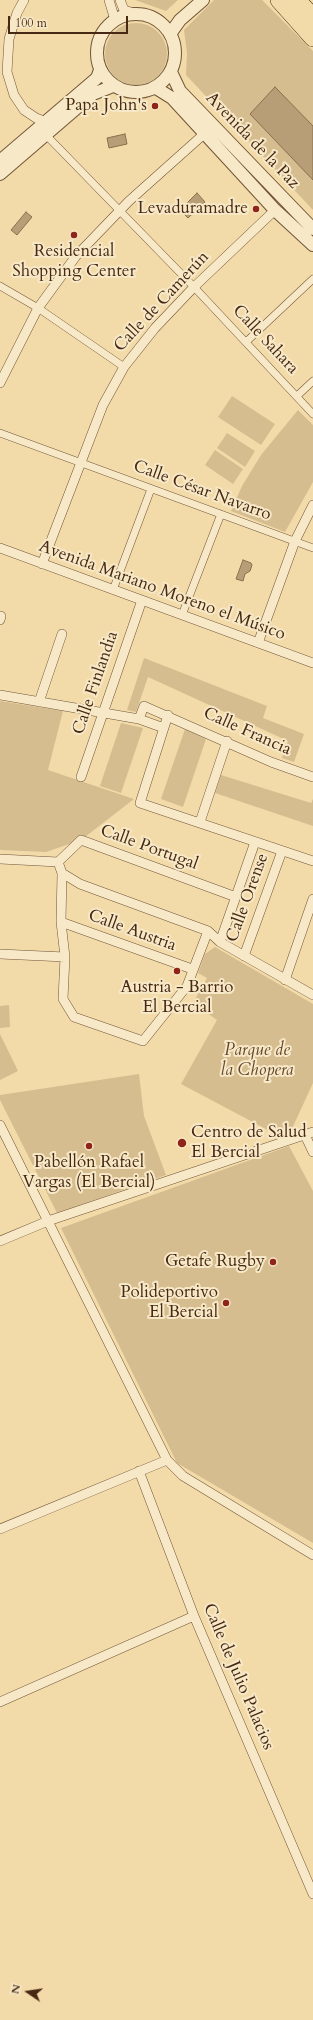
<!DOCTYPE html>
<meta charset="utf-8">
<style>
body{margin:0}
#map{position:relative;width:313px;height:2020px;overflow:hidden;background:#f3dba9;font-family:Cardo,serif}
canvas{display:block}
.north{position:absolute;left:8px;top:1972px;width:40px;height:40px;-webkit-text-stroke:3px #f7e8c7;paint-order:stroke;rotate:283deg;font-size:11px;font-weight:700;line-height:16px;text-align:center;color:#462813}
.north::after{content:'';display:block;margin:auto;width:14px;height:18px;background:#462813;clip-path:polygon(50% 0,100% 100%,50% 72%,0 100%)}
.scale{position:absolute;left:8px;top:16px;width:120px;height:18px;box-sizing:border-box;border:2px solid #462813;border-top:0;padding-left:5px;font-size:12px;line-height:14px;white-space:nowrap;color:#462813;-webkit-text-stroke:3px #f7e8c7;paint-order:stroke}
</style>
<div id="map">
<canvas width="313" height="2020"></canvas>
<div class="north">N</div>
<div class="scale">100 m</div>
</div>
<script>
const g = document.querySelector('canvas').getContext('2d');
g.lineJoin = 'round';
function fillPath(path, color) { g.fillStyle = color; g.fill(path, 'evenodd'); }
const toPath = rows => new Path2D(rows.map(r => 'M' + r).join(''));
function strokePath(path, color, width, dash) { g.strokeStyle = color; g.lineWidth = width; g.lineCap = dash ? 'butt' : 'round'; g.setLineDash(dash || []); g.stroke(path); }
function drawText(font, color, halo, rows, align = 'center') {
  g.font = font + ' Cardo,serif'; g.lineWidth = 4; g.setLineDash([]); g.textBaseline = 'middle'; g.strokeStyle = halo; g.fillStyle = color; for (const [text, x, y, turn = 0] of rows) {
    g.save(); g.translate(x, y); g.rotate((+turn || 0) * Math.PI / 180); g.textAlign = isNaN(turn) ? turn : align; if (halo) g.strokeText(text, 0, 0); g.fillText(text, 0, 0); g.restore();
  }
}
const green = toPath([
 [135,0,178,0,166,11],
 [214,0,262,0,313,51,313,210,186,75,187,53,184,30],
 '105 54a31 31 0 1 1 62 0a31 31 0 1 1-62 0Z',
 [232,396,275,424,261,445,218,417],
 [298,410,313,425,313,482,285,532,231,511,242,486,261,455],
 [227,433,255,451,245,467,217,448],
 [215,450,243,469,233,484,205,465],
 [144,658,267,706,263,718,304,734,294,762,282,758,288,741,148,677,136,712,127,710],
 [0,701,63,711,48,770,134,799,81,840,46,852,0,850],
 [121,723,143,728,121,793,100,786],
 [185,729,206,739,183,807,161,799],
 [221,775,311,803,313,799,313,826,215,793],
 [215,947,313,1004,313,1083,290,1133,279,1136,181,1084,217,1020,193,1003,207,978,198,973,205,954],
 [9,1005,10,1027,0,1028,0,1006],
 [0,1034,18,1071,0,1080],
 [139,1074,144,1116,166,1175,57,1213,0,1100,0,1095],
 [289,1146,313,1191,313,1543,177,1463,61,1228]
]);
const water = toPath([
 [275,87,313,126,313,180,250,114,275,87],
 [125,134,127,144,109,148,107,138,125,134],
 [197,193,205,202,188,218,180,210,197,193],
 [26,212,32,217,17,235,11,230,26,212],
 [243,560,251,563,252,565,250,571,245,574,243,581,236,579,243,560]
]);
const pedestrian = toPath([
 [46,135,194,287,313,414],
 [0,286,38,308,124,367],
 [246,342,313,279],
 [297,396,313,381],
 [0,433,313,548],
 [113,590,151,489],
 [182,615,221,514]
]);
const minor = toPath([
 [24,0,17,13,9,39,7,72,14,95,24,110,36,118,46,122],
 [109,0,115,20],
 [120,0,124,10,137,14],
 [0,383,38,308,76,256,129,201,204,134],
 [0,548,313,663],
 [42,564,103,405,124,367,155,328,194,287,275,210],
 [0,620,1,616],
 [258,643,295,541,313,505],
 [0,695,139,719,164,728],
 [39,702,62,634],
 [168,715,140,803,313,861],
 [139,719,144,706,271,762,313,777],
 [81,777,142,600],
 [200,822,227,741],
 [0,859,58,862,62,873,80,884,208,931,220,942,313,995],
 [58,862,81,840,236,897],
 [62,873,61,922,65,957,63,999,74,1017,143,1041,187,986,208,931],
 [61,922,192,969],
 [220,942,255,842],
 [0,954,65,957],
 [244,956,282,851],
 [285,980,313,899],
 [0,1125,167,1460,183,1476,313,1555],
 [305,1135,313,1152],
 [0,1241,48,1221,313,1132],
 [139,1471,194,1616,313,1894],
 [0,1529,167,1460],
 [0,1702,194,1616]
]);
const tertiary = toPath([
 '97 53a39 39 0 1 1 78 0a39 39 0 1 1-78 0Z',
 [170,34,180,20,203,0],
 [171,72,180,91,313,229],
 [156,88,172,98,275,210,313,245],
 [0,161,97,78,100,70],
 [0,174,93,94,113,86]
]);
const motorway = toPath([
 [279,0,313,38],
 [297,0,313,17]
]);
const markers = [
 [155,106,4,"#8f2418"],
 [256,209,4,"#8f2418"],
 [74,235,4,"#8f2418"],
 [177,971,4,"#8f2418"],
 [182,1143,5,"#8f2418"],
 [89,1146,4,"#8f2418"],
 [273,1262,4,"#8f2418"],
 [226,1303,4,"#8f2418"]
];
const poiNames = [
 ["Papa John's",147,106],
 ["Levaduramadre",248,209],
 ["Residencial",74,252,"center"],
 ["Shopping Center",74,272,"center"],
 ["Austria - Barrio",177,988,"center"],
 ["El Bercial",177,1008,"center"],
 ["Centro de Salud",191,1133,"left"],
 ["El Bercial",191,1153,"left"],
 ["Pabellón Rafael",89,1163,"center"],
 ["Vargas (El Bercial)",89,1183,"center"],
 ["Getafe Rugby",265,1262],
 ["Polideportivo",218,1293],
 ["El Bercial",218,1313]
];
const streetNames = [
 ["Avenida de la Paz",252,141,46],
 ["Calle de Camerún",162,302,-47],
 ["Calle Sahara",265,340,47],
 ["Calle César Navarro",202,491,20],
 ["Avenida Mariano Moreno el Músico",162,591,20],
 ["Calle Finlandia",96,683,-71],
 ["Calle Francia",247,732,24],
 ["Calle Portugal",149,848,20],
 ["Calle Orense",248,898,-70],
 ["Calle Austria",132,931,20],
 ["Calle de Julio Palacios",238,1677,67]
];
const parkNames = [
 ["Parque de",257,1051],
 ["la Chopera",257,1071]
];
fillPath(green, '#d6bd90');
fillPath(water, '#b89e76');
strokePath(water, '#8a6f4e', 1);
strokePath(pedestrian, '#715538', 8);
strokePath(minor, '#715538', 10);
strokePath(tertiary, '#715538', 14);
strokePath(motorway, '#462813', 18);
strokePath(pedestrian, '#f7e8c7', 7);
strokePath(minor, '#f7e8c7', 9);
strokePath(tertiary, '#f7e8c7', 12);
strokePath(motorway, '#f3dba9', 17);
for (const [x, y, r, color] of markers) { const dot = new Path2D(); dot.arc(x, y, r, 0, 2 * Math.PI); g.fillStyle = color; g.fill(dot); strokePath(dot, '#f7e8c7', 1.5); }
drawText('17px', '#462813', '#f7e8c7', poiNames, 'right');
drawText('17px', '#462813', '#f7e8c7', streetNames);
drawText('italic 17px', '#63462c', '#f7e8c7', parkNames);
</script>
